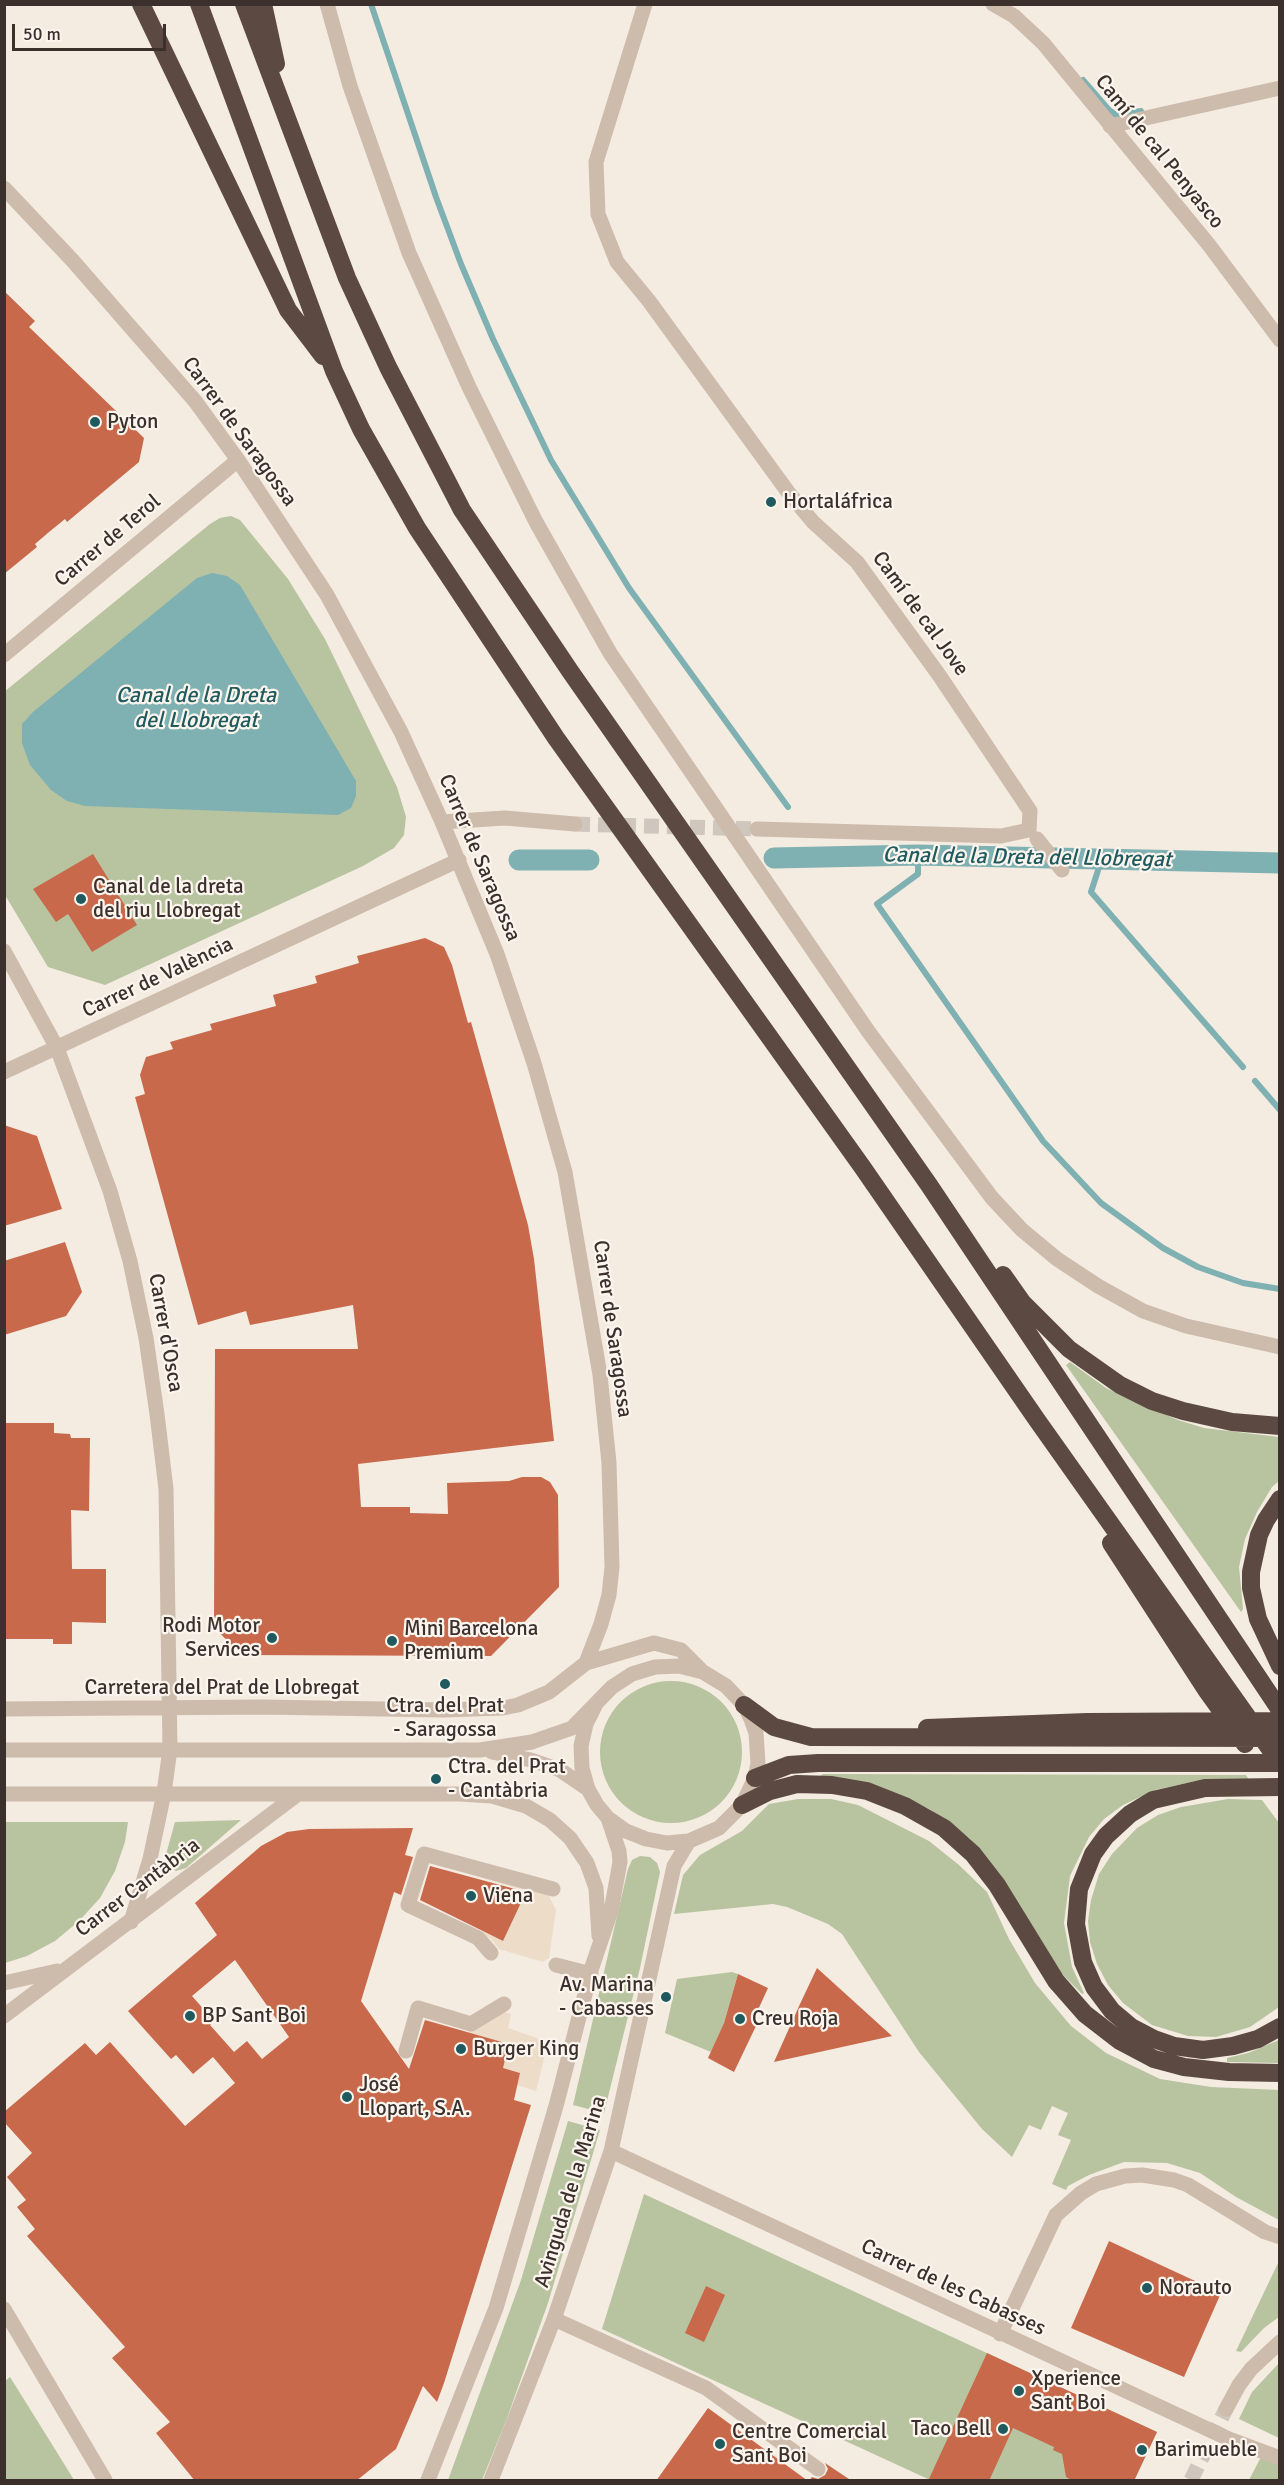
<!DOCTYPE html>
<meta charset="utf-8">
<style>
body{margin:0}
#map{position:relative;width:1284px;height:2485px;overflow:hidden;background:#f4ebe1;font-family:Signika,sans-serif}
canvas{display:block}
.frame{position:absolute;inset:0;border:6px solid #3b302b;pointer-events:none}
.scale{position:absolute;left:12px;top:24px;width:154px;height:27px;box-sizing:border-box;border:3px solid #3b302b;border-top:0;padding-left:8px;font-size:18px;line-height:21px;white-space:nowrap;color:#3b302b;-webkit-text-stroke:4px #fbf5ee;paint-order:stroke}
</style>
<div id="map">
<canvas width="1284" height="2485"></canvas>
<div class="frame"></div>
<div class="scale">50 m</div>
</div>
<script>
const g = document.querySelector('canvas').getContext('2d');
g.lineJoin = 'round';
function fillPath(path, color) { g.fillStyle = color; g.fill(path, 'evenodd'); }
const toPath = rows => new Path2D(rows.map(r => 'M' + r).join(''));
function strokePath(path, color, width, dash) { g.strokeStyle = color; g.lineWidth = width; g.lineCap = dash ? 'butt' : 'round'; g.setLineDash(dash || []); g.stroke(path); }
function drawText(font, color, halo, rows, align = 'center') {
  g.font = font + ' Signika,sans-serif'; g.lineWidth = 4.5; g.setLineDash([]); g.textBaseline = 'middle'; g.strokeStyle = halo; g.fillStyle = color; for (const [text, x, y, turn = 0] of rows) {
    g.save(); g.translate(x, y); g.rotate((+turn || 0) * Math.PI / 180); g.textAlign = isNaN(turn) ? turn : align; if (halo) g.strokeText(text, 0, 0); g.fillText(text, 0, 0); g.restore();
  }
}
const green = toPath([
 [231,516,240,520,288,579,325,639,397,787,406,817,404,835,394,848,363,866,105,985,48,967,5,895,4,692,210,524,220,518],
 [1070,1362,1106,1388,1178,1420,1204,1428,1279,1437,1279,1481,1272,1487,1257,1512,1245,1539,1239,1567,1243,1609,1241,1612,1066,1365],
 '600 1752a71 71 0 1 1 142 0a71 71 0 1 1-142 0Z',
 [823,1774,1246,1775,1249,1780,1196,1781,1155,1790,1123,1805,1104,1819,1089,1837,1070,1876,1064,1923,1072,1967,1084,1993,1082,1994,1061,1973,998,1872,970,1839,929,1809,901,1796,820,1776],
 [798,1799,831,1799,858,1805,929,1841,959,1865,987,1892,1009,1939,1035,1983,1071,2026,1106,2053,1160,2079,1211,2087,1279,2090,1279,2220,1236,2197,1200,2173,1167,2163,1124,2162,1089,2175,1068,2186,1066,2190,1052,2184,1071,2140,1058,2135,1068,2113,1052,2106,1041,2130,1029,2125,1012,2157,982,2129,919,2052,842,1934,828,1924,787,1907,773,1904,674,1914,683,1875,700,1855,742,1831,769,1804],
 [1228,1799,1262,1800,1279,1823,1279,2007,1250,2027,1216,2037,1188,2036,1152,2025,1123,2003,1108,1985,1097,1964,1090,1942,1088,1921,1091,1900,1099,1874,1112,1854,1137,1828,1158,1815,1181,1807],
 [241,1820,186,1868,176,1871,168,1866,165,1858,175,1822],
 [5,1822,128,1822,125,1842,115,1871,100,1898,79,1921,55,1941,27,1956,5,1963],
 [640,1856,650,1857,657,1863,660,1872,640,1968,604,2113,573,2105,628,1869,632,1860],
 [732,1972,738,1974,724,2023,711,2052,665,2033,677,1979],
 [1279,2040,1279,2063,1227,2062,1227,2058,1248,2053],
 [568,2121,600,2130,548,2303,506,2421,482,2480,448,2480,521,2280],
 [644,2194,1157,2432,1134,2480,928,2479,602,2329],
 [1279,2250,1279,2317,1264,2328,1241,2352,1236,2351,1279,2261],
 [1279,2363,1279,2438,1239,2419,1252,2392],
 [10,2377,53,2446,74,2480,5,2480,5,2381],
 [1262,2455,1279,2463,1279,2480,1249,2480]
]);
const plaza = toPath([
 [424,1861,542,1891,549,1896,556,1910,549,1958,543,1962,499,1949,491,1939,413,1902],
 [429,1862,526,1891,503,1941,416,1901],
 [501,2011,511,2014,508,2028,548,2042,536,2091,517,2085,520,2073,503,2068,508,2044,468,2032]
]);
const water = toPath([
 [212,573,227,576,240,585,356,781,356,796,351,808,338,815,85,806,67,801,51,790,30,765,22,743,22,724,33,712,197,578]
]);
const stream = toPath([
 [371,4,436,197,461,264,493,339,551,460,629,588,788,807],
 [1083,80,1109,110,1116,115,1141,111],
 [802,850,804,858],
 [918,855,918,874,877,904,1043,1141,1101,1203,1163,1248,1198,1267,1243,1283,1280,1289],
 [1102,858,1091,892,1243,1067],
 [1255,1081,1280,1110]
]);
const canal = toPath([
 [774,858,918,855,1280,863],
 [519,860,589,860]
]);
const building = toPath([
 [4,291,35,321,29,327,144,438,139,462,67,522,65,519,49,532,35,544,37,547,4,574],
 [93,854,137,925,92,952,68,914,56,922,33,889],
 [425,938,444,947,452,965,468,1023,471,1022,528,1225,534,1259,554,1441,358,1464,361,1507,410,1507,410,1513,448,1514,447,1483,509,1481,522,1477,541,1477,550,1482,558,1495,559,1587,491,1656,241,1655,214,1627,215,1349,358,1349,353,1305,250,1325,246,1311,198,1325,135,1097,145,1094,140,1075,146,1057,173,1049,170,1042,212,1030,210,1024,276,1006,273,995,317,983,315,976,359,963,357,956],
 [4,1125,37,1136,62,1209,4,1226],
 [65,1242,82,1292,66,1316,4,1335,4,1261],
 [4,1423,54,1423,54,1433,70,1434,71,1438,90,1438,89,1511,71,1510,72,1569,106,1569,106,1623,72,1622,72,1644,53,1644,53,1639,4,1639],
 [413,1828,405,1855,413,1857,401,1895,394,1892,361,2001,409,2069,425,2020,509,2044,503,2068,520,2073,514,2100,531,2105,444,2383,437,2402,423,2386,396,2449,356,2481,195,2481,156,2433,170,2422,112,2358,125,2347,27,2236,35,2229,17,2207,26,2200,7,2177,32,2153,4,2122,4,2112,85,2043,96,2055,110,2042,185,2126,235,2083,213,2057,193,2074,176,2055,171,2059,128,2011,217,1935,195,1903,261,1846,287,1832,309,1829],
 [235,1960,289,2037,262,2059,247,2041,234,2052,210,2025,214,2021,192,1996],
 [430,1866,526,1892,503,1941,420,1900],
 [817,1968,892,2036,774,2062,800,2004],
 [738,1974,768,1988,752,2023,756,2026,734,2072,708,2058,724,2023],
 [1109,2241,1221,2293,1184,2377,1071,2328],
 [706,2286,725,2295,704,2342,685,2333],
 [987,2353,1157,2432,1134,2481,1073,2481,1066,2477,1062,2454,1053,2450,1054,2447,1013,2428,989,2481,928,2481],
 [708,2408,808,2481,656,2481],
 [825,2463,852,2481,809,2481,812,2477,818,2479,825,2475,828,2469]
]);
const minorTunnel = toPath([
 [575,824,757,829],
 [1191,2480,1226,2409]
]);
const minor = toPath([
 [327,4,350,86,409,253,469,387,536,522,610,653,868,1031,992,1198,1022,1230,1057,1259,1098,1286,1143,1311,1186,1326,1280,1347],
 [645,4,596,162,598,214,617,262,649,301,788,492,813,522,857,562,939,675,1030,811,1029,830,1001,836,757,829],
 [993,4,1014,16,1043,43,1209,245,1280,340],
 [1110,126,1280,88],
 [4,188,73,261,195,401,238,460,327,595,401,732,442,822,497,954,534,1063,565,1172,600,1375,609,1463,612,1567,609,1595,601,1624,586,1663],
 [4,655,238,460],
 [442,822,505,818,575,824],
 [1037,839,1062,870],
 [4,951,57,1048,110,1191,130,1261,146,1338,157,1414,166,1489,170,1749,164,1793,150,1859,131,1922],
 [4,1072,459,860],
 [4,1709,262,1707,443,1710,503,1708,518,1705,549,1692,586,1663,654,1643,681,1650,703,1672],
 [4,1750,480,1750,532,1742,572,1728,612,1687,632,1674,655,1667,679,1666,703,1672,726,1686,744,1705,751,1719,756,1733,758,1763,755,1778,742,1805,719,1828,689,1841,667,1843,646,1839,626,1831,608,1818,597,1805,588,1789,582,1768,581,1746,586,1724,596,1704],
 [492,1752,531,1760,560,1770,588,1789],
 [4,1794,460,1794,492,1796,526,1806,550,1820,570,1838,587,1863,596,1888,599,1936],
 [491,1953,478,1938,408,1905,424,1854,553,1889],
 [556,1965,591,1974],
 [4,1983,57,1971],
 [4,2016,298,1794],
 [406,2051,418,2008,471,2024,504,2004],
 [611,2151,1229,2439,1280,2458],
 [4,2309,105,2480],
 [554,2319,706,2388,818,2469],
 [1000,2334,1056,2215,1081,2193,1096,2184,1125,2176,1142,2175,1174,2180,1188,2185,1265,2232,1280,2237],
 [1226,2409,1239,2385,1251,2369,1280,2342],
 [428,2480,496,2308,556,2106,592,1967,611,1911,620,1862,619,1851,608,1818],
 [491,2480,554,2319,611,2151,674,1866,689,1841]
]);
const highway = toPath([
 [141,4,288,310,323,356],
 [199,4,334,371,361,429,417,528,556,738,863,1168,1037,1420,1280,1763],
 [244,4,347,278,388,367,462,510,570,671,929,1185,1280,1710],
 [263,4,276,64],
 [1003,1275,1022,1302,1069,1349,1120,1385,1152,1401,1183,1411,1232,1422,1280,1426],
 [1280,1499,1266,1520,1259,1535,1251,1572,1251,1588,1258,1619,1280,1666],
 [1111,1543,1207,1691,1245,1744],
 [744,1705,774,1727,811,1737,1280,1738],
 [927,1728,1087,1722,1280,1721],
 [755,1778,789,1765,818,1763,1280,1763],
 [1280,1787,1205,1788,1153,1800,1130,1814,1106,1836,1093,1854,1079,1889,1076,1924,1083,1962,1094,1987,1112,2011,1131,2027,1154,2039,1174,2046,1203,2050,1233,2046,1258,2039,1280,2027],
 [742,1805,770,1791,797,1784,832,1785,867,1791,905,1806,944,1828,973,1854,997,1885,1056,1981,1085,2014,1120,2041,1154,2059,1184,2067,1229,2072,1280,2073]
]);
const markers = [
 [95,422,6,"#1f5a5e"],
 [771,502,6,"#1f5a5e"],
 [81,899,6,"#1f5a5e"],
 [272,1638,6,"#1f5a5e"],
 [392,1641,6,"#1f5a5e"],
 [445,1684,6,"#1f5a5e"],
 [436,1779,6,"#1f5a5e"],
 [471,1896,6,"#1f5a5e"],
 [666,1997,6,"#1f5a5e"],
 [190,2016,6,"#1f5a5e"],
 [740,2019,6,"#1f5a5e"],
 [461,2049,6,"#1f5a5e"],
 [347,2097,6,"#1f5a5e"],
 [1147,2288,6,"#1f5a5e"],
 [1019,2391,6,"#1f5a5e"],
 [1003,2429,6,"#1f5a5e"],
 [720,2444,6,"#1f5a5e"],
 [1142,2450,6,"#1f5a5e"]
];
const streetNames = [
 ["Camí de cal Penyasco",1159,152,51],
 ["Carrer de Saragossa",239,432,54],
 ["Carrer de Terol",108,541,-40],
 ["Camí de cal Jove",920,614,54],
 ["Carrer de Saragossa",479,858,67],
 ["Carrer de València",158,978,-25],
 ["Carrer de Saragossa",612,1329,82],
 ["Carrer d'Osca",165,1333,80],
 ["Carretera del Prat de Llobregat",222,1688],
 ["Carrer Cantàbria",138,1888,-37],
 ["Avinguda de la Marina",571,2192,-73],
 ["Carrer de les Cabasses",953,2288,25]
];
const poiNames = [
 ["Pyton",107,422],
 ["Hortaláfrica",783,502],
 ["Canal de la dreta",93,887],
 ["del riu Llobregat",93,911],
 ["Rodi Motor",260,1626,"right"],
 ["Services",260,1650,"right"],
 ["Mini Barcelona",404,1629],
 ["Premium",404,1653],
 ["Ctra. del Prat",445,1706,"center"],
 ["- Saragossa",445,1730,"center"],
 ["Ctra. del Prat",448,1767],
 ["- Cantàbria",448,1791],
 ["Viena",483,1896],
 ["Av. Marina",654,1985,"right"],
 ["- Cabasses",654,2009,"right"],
 ["BP Sant Boi",202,2016],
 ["Creu Roja",752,2019],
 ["Burger King",473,2049],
 ["José",359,2085],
 ["Llopart, S.A.",359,2109],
 ["Norauto",1159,2288],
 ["Xperience",1031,2379],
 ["Sant Boi",1031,2403],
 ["Taco Bell",991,2429,"right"],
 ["Centre Comercial",732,2432],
 ["Sant Boi",732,2456],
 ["Barimueble",1154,2450]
];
const waterNames = [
 ["Canal de la Dreta",196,696],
 ["del Llobregat",196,721],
 ["Canal de la Dreta del Llobregat",1027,858,1]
];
fillPath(green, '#b8c4a0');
fillPath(plaza, '#ecdcc8');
fillPath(water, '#7fb0b2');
strokePath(stream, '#7fb0b2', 6);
strokePath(canal, '#7fb0b2', 21);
fillPath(building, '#c8694b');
strokePath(minorTunnel, '#cfc6bd', 15, [15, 8]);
strokePath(minor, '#cdbbac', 15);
strokePath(highway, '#5c4a42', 18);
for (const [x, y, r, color] of markers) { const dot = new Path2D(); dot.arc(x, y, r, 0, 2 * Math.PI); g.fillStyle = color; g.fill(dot); strokePath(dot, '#fbf5ee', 2); }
drawText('21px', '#3b302b', '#fbf5ee', streetNames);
drawText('21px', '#3b302b', '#fbf5ee', poiNames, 'left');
drawText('italic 22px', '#1f5a5e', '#fbf5ee', waterNames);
</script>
